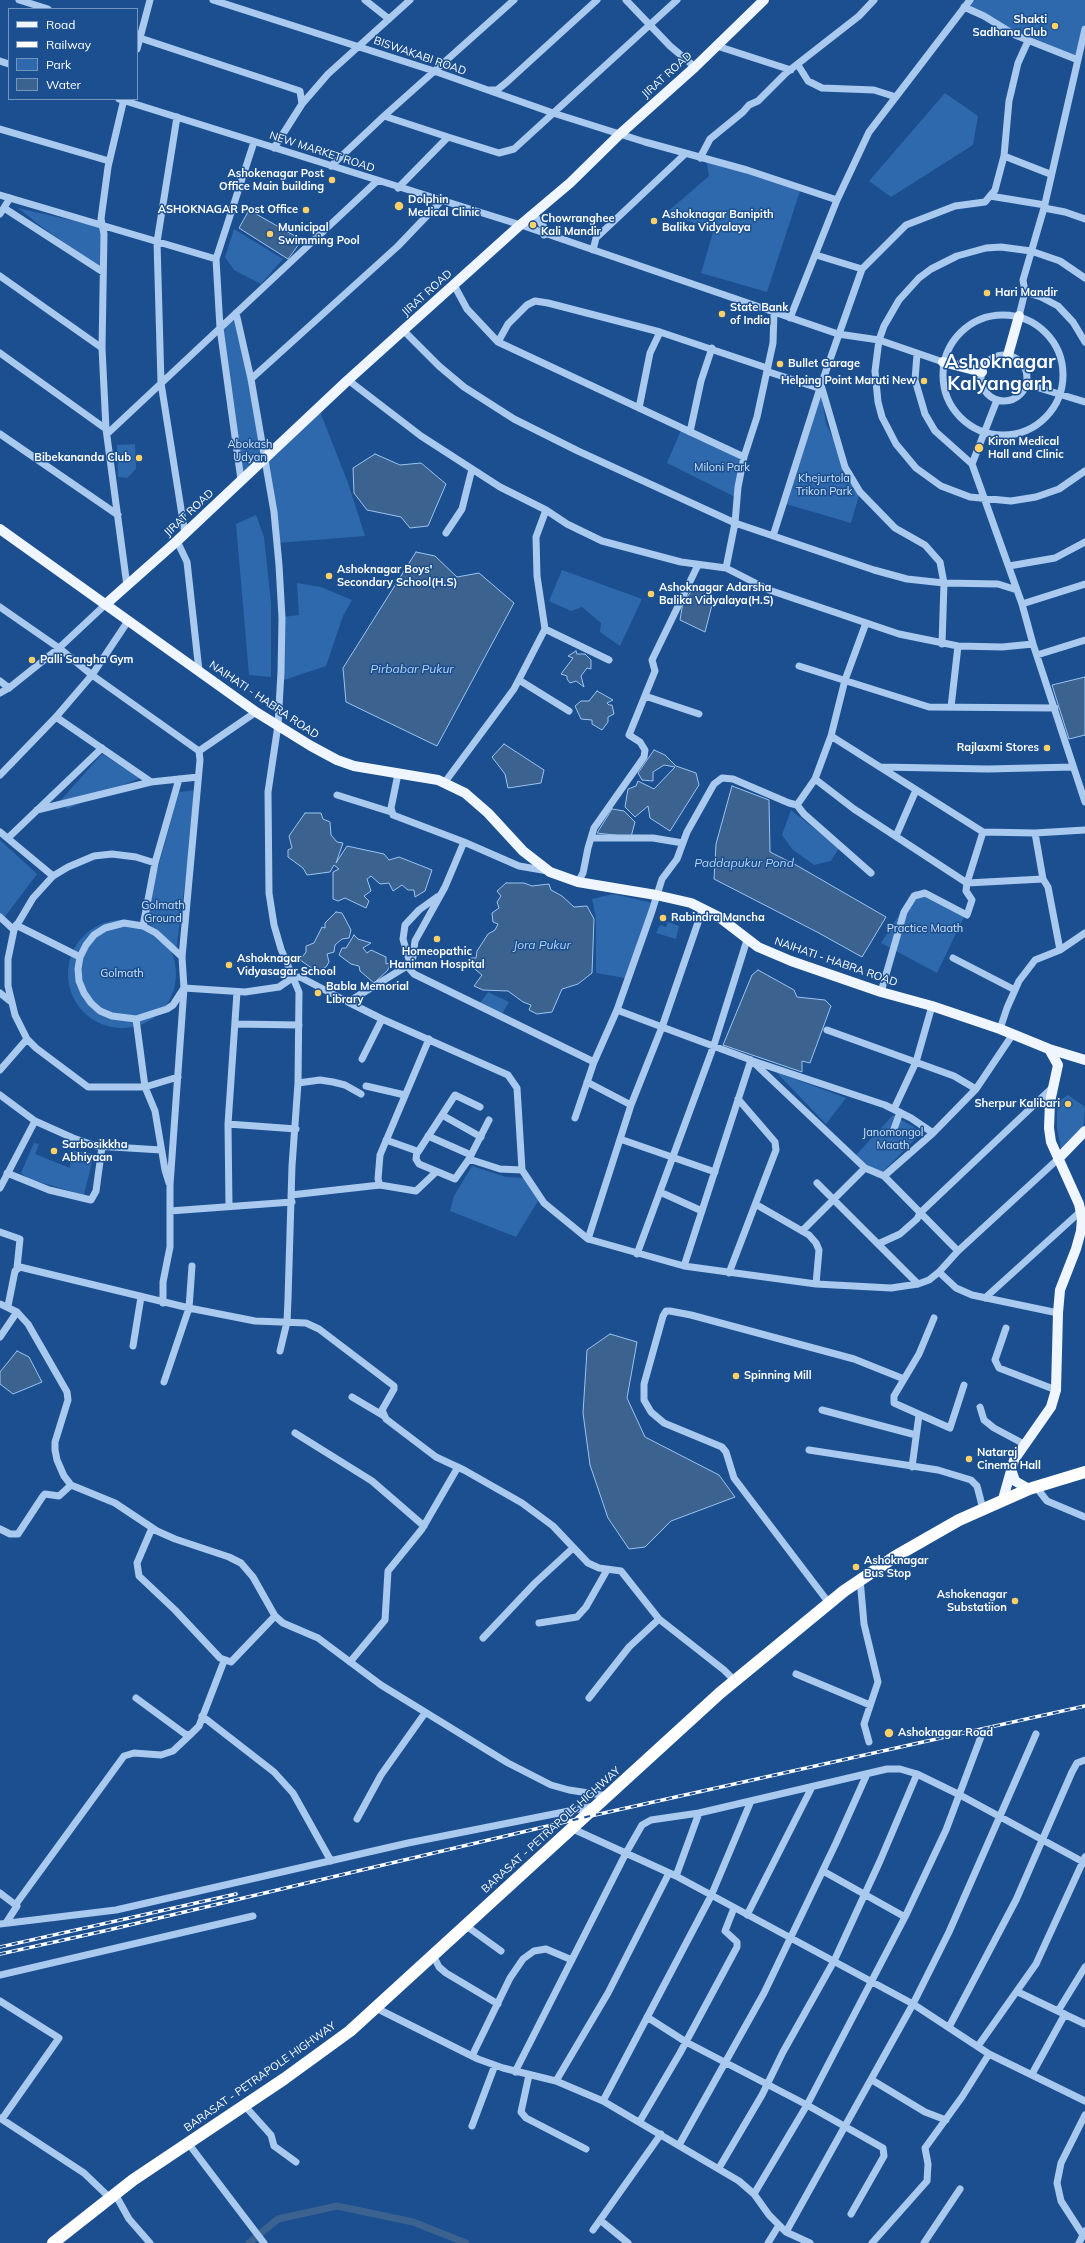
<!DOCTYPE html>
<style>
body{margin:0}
#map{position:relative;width:1085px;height:2243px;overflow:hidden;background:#1b4f8f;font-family:Mulish,sans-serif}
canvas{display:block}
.legend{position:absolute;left:8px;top:8px;width:130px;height:92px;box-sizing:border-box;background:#1b4f8f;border:1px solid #7695bc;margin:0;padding:5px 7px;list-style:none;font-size:12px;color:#fff}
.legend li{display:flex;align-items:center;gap:8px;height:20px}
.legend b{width:20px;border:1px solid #7695bc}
</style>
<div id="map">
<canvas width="1085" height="2243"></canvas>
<ul class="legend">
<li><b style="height:5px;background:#f0f6ff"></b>Road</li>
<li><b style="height:5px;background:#fff"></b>Railway</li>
<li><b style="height:11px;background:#2e69ad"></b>Park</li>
<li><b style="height:11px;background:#3c6290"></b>Water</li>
</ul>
</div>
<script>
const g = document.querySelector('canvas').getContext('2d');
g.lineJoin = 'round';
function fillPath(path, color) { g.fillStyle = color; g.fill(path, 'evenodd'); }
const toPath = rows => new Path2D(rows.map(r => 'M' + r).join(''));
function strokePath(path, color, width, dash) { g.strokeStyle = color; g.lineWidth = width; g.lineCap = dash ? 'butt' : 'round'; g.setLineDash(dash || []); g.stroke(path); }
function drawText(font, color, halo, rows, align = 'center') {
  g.font = font + ' Mulish,sans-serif'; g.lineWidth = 3; g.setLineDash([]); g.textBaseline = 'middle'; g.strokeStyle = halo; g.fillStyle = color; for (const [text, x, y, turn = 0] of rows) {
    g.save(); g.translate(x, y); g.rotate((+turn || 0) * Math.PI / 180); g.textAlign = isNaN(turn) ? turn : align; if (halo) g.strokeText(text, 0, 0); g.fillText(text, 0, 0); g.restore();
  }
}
const green = toPath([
 [970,0,1085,0,1085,25,1078,60,1020,37,964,7],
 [945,93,978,116,973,145,891,197,869,181],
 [706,159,801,188,767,292,701,273,714,229,665,214,709,176],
 [18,208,101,227,101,269,38,224],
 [234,229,283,259,261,284,234,270,225,257],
 [234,315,265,460,241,480,220,328],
 [821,393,826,424,860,492,851,523,786,504],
 [319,409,348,483,365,536,277,543,267,459],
 [682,428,744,457,737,498,667,463],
 [135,444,136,469,127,478,118,477,117,445],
 [256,515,264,537,271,603,271,677,249,675,236,524],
 [562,570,642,599,620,646,600,632,601,623,582,607,571,611,549,601],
 [297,583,321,587,352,600,343,616,326,666,281,681,283,617,299,615],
 [102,754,140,778,67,809,60,801],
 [197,790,176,951,144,918,179,792],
 [791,810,839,848,831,861,814,865,792,849,782,835],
 [0,840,37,874,4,918,0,915],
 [915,890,964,917,937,973,881,943],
 [613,894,653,903,631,979,596,973,596,918,592,899],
 '68 974a54 54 0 1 1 108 0a54 54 0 1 1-108 0Z',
 [668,922,679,926,676,939,656,933,660,925,666,927],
 [488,992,509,1002,502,1014,480,1003],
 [776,1072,846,1098,826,1124],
 [1068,1095,1085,1107,1084,1122,1083,1131,1062,1153,1057,1129,1057,1112,1059,1101],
 [893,1115,922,1132,877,1178,856,1155],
 [34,1143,39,1144,35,1154,70,1168,71,1150,94,1154,84,1195,29,1179,21,1173],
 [472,1166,506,1177,526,1178,538,1201,516,1237,450,1211,454,1196]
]);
const water = toPath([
 [249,210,302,240,288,259,239,228,249,210],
 [375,454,400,465,421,463,446,484,428,526,410,528,401,517,367,510,354,493,353,468,375,454],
 [416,552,435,556,457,577,479,573,514,603,437,746,346,702,343,668,416,552],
 [694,588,707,593,712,605,705,632,680,620,683,602,694,588],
 [576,651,577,654,585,654,591,660,591,669,587,668,581,676,584,687,576,681,570,683,567,679,567,676,561,674,573,658,568,656,576,651],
 [1085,677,1085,735,1069,739,1052,685,1085,677],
 [597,691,613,700,607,703,609,705,612,705,614,714,608,717,608,722,602,730,592,724,592,720,581,719,575,706,581,701,589,701,597,691],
 [504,744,544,770,541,783,508,788,505,774,492,757,504,744],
 [654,750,665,755,676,766,696,773,699,785,670,831,650,818,648,806,635,817,625,807,628,789,636,786,638,781,654,789,675,767,664,765,653,772,653,781,642,780,638,773,654,750],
 [732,786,769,800,770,852,796,865,886,917,862,957,817,932,714,879,716,844,732,786],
 [612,809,624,811,635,822,631,837,597,833,612,809],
 [305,813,321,813,323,819,330,822,331,835,337,842,343,843,336,863,347,846,384,854,389,860,399,857,432,870,425,891,415,897,414,890,408,890,402,885,393,891,389,883,380,884,371,876,367,879,371,891,364,896,369,901,366,908,345,898,338,901,333,899,333,872,339,869,334,865,330,872,307,875,303,868,288,857,288,850,292,848,289,836,305,813],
 [506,883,524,883,532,886,549,884,551,890,562,896,574,907,587,906,594,919,592,973,578,984,562,989,552,1012,537,1014,529,1010,531,1005,523,1002,508,991,483,990,474,986,482,975,470,965,470,958,476,958,477,951,488,934,495,930,498,924,493,922,492,913,499,908,497,902,501,896,497,891,506,883],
 [336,912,342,913,351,930,349,938,342,939,335,945,334,952,327,954,329,962,326,967,316,971,300,960,306,952,306,946,314,943,322,927,325,928,325,923,336,912],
 [354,935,358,939,371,943,363,948,367,953,371,950,386,957,386,964,390,963,388,970,374,983,360,971,359,966,351,964,339,955,342,948,346,948,354,935],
 [758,970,794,990,797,997,825,1000,831,1006,810,1063,802,1061,802,1072,723,1045,752,975,758,970],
 [610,1334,637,1342,627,1398,645,1437,719,1475,735,1497,671,1521,645,1547,629,1549,608,1518,590,1465,583,1413,587,1350,610,1334],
 [17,1351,29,1357,42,1382,13,1394,0,1384,0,1372,17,1351]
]);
const canal = toPath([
 [249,2243,278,2219,337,2206,413,2222,466,2243]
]);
const minor = toPath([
 [19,0,48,9],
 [213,0,434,71,553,113,645,142,747,170,837,200],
 [365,0,389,19],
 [626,0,670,46,695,67],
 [964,7,984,16,1015,35,1078,60],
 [137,37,300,91,302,104],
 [717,46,791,70],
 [137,49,150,0],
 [0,61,9,64],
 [798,65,808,81,822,88,874,90,896,97],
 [490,90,497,90,507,82,597,0],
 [119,99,524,226,838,334,879,340,943,362],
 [124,99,108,167,101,219,104,234,102,348,106,429,127,586],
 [177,117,157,242,161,383,185,534],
 [0,129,109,161],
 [448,137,384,116,514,0],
 [274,148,302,104,328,74,410,0],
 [1004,156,1009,101,1018,63,1028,41],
 [700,158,710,139,743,112,749,105,758,101,786,73,859,16,874,0],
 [331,166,384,116],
 [398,188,448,137,499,153,514,149,677,0],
 [0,195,216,259],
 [990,196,1045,205],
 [4,208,103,272],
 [1044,208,1065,212,1085,219],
 [0,214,10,198],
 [533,214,544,227,544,235],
 [593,250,596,238,685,154],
 [816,255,862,269],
 [0,276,102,348],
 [1085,278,1060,261,1031,251,1001,247,986,248,957,256,931,269,919,278,899,300,884,326,879,340,875,371,878,402,882,417,896,444,916,468,941,486,970,497,1011,501,1036,497,1059,489,1085,471],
 [454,285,467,309,498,342,744,457],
 [1025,292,1041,297,1058,306,1073,322,1085,342],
 [236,313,251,379,274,512,279,565,282,618,281,672,278,725,268,792,269,893,274,925,281,949,299,992,298,1083,292,1166,288,1299,287,1322,280,1351],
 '943 375a60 60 0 1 1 120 0a60 60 0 1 1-120 0Z',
 [1019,316,1025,292,1023,280,1044,208,1085,29],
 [790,318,837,200,869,132,970,0],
 [403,330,439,366,464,387,514,419,578,451,735,523,874,570,907,579,944,583,940,562,925,545,895,528,860,492,845,467,821,385,862,269,906,225,955,206,985,202,995,190,1004,156,1050,174],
 [660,332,767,368,769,372,815,387,821,385],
 [498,342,508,324,527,305,535,301,548,303,660,332,650,353,639,408],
 [0,353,106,429],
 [917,354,915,380,925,414,935,431,972,464,1022,604,1033,644,1085,802],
 '981 378a23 23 0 1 1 46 0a23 23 0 1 1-46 0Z',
 [251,379,398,246,441,201],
 [348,380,421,436,500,487,546,510,567,524,602,541,681,562,726,568,769,590,899,634,958,646,1002,647,1033,644],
 [1026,384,1085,402],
 [690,432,701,381,712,348],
 [0,434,118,515],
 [107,434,377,181],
 [972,464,997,400],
 [241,480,220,328,216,259,254,142],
 [446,533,462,509,472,469],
 [773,536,821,385],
 [177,541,187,562,199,671],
 [1009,566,1055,558,1085,542],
 [726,568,735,523,738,487,744,457,757,417,773,343,774,312],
 [1022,604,1085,584],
 [0,607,59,648,92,675,56,717,0,775],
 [128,621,92,675,199,751],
 [866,623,845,680,831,736,880,767,988,769,1073,767],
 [545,629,609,660],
 [942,644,944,583,998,584,1017,590],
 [1037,655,1085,640],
 [799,666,929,707,1055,708],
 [519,680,569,711],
 [0,681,9,688],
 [0,693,9,688,59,648,106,604],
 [645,696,699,714],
 [951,707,958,646],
 [56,717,151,782],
 [880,767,983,832,1035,833,1085,830],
 [179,779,155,863,143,926,156,933,182,957],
 [815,779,854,809,967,883,983,832],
 [445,782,514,689,545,629,537,576,536,537,546,510],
 [337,795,391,812],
 [797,805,804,814,871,873],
 [37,810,151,782,198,777],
 [0,832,53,876],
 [1035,833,1043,879,1048,887,1060,950],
 [896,836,916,790],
 [8,838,102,748],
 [591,838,653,838,683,843],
 [464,842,519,866,548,871],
 [155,863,136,857,112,854,94,856,68,867,53,876,33,898,14,930,8,959,8,986,15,1015,27,1039,36,1048,88,1087,145,1087,136,1019,167,1009,173,1005,184,988,245,992,279,987,292,978,300,977,348,1002,407,966,413,957,415,941,445,887,464,842,393,815,391,808,398,774],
 [578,882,583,873,588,848,594,828,644,757,645,750,640,742,629,735,655,671,652,660,698,565],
 [0,917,14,930],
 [16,925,80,957],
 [953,958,1015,990],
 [410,963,403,939,405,925,419,910,437,897],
 [407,966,414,974,594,1062],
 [881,992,904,912,914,896,925,893,967,915,972,900,966,891,967,883,1043,879],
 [0,993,10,1001],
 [348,1002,382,1019,508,1075,517,1088,522,1170,544,1203,588,1239],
 [617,1010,662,1027,703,908],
 [136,1019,112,1016,100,1011,91,1003,84,993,79,981,78,969,80,957,86,945,94,935,105,928,124,923,143,926],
 [235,1024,299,1025],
 [662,1027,751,1060,684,1266,588,1239,631,1105,662,1027],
 [1000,1029,1007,1008,1019,981,1035,960,1060,950,1085,933],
 [827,1030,954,1076,976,1089],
 [429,1039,380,1155,378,1179,380,1185,416,1191,436,1172],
 [362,1059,382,1019],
 [751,1060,865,1168,884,1176,958,1251],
 [753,1061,885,1105,911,1118,933,1133],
 [0,1070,27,1039],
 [587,1082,631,1105],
 [298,1083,320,1080,333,1082,345,1085,361,1094],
 [366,1086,405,1095],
 [0,1095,35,1121,73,1138,96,1146,161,1150],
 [894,1109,916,1062,932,1006],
 [442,1115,481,1137],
 [575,1118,594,1062,617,1010,652,911,662,879,677,859,687,832,714,784,722,778,733,779,789,803,797,805,815,779,831,736],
 [228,1124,296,1129],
 [893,1132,900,1112],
 [428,1136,471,1155],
 [620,1139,715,1172],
 [386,1140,417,1151,416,1159,419,1164,455,1179,469,1159,489,1120],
 [418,1152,455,1095,480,1107],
 [469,1159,500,1169,522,1170],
 [7,1173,49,1190,91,1200,96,1191,102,1147],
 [884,1176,933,1133,976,1089,1013,1034],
 [169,1183,165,1170,155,1111,145,1087,178,1077],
 [817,1183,918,1284],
 [0,1188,35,1121],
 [660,1192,702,1211],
 [291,1195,380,1185],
 [757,1205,809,1235,816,1243,819,1250,816,1284],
 [229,1206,228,1124,237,992],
 [170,1211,292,1202],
 [802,1231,865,1168],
 [0,1232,20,1239,17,1268],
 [878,1244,900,1234,917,1219,920,1213,1053,1087],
 [637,1254,714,1045,747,940],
 [684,1266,816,1284,891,1288,918,1284,929,1280,939,1272,958,1251,1058,1159],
 [939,1272,956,1288,972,1295,1058,1313],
 [729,1273,776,1150,775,1142,738,1099],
 [985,1298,1081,1211],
 [163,1303,163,1282,170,1247,170,1185,184,988,182,957,200,760,199,751,256,712],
 [0,1304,17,1312,28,1324,67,1392,68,1400,55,1442,55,1450,57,1460,64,1476,71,1485,115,1503,157,1531,175,1539,229,1557,241,1563,253,1577,275,1616,283,1623,318,1638,381,1685,508,1763,551,1785,569,1790,608,1796],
 [8,1306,15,1271,20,1267,189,1308,255,1321,306,1323,319,1329,394,1386,394,1389,382,1410,386,1419,436,1457,464,1470,522,1503,553,1526,588,1563,599,1568,621,1571,659,1619,724,1670,734,1680],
 [934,1318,919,1354,894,1396,894,1403,950,1428,964,1385],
 [1006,1328,995,1360,999,1368,1056,1390],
 [0,1337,17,1312],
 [133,1346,141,1297],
 [164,1382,189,1308,192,1266],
 [352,1397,384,1416],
 [980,1407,984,1420,994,1428,1024,1444],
 [822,1410,916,1435],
 [295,1433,372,1481,424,1526],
 [809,1450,938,1470,971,1480,977,1486,983,1509],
 [912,1467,919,1415],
 [1036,1487,1047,1501,1085,1517],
 [152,1528,137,1563,139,1576,175,1610,220,1658,231,1662,275,1616],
 [0,1529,10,1534,18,1534,43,1496,45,1494,59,1496,71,1485],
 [860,1579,864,1624,878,1682,864,1724,869,1742],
 [829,1603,734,1478,726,1452,722,1447,664,1423,651,1412,644,1400,644,1384,663,1316,666,1311,670,1311,691,1315,854,1359,904,1379],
 [539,1623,577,1617,586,1607,607,1570],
 [483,1638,535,1583,573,1548],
 [350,1662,385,1620,388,1571,422,1529,458,1467],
 [796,1674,870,1705],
 [136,1698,185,1734,190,1735,199,1726,224,1661],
 [589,1698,629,1647,659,1619],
 [202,1716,274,1772,293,1793,331,1861],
 [357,1819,381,1775,425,1713],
 [573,1829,676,1876,913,2004,989,2054,1085,2101],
 [823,1871,905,1917],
 [676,1876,699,1813],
 [0,1893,17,1906,6,1923],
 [16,1904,124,1756,134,1753,161,1755,173,1751,190,1735],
 [747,1915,812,1787],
 [0,1924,116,1910,408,1843,594,1806],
 [465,1925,501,1951],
 [433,1955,439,1967,446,1973,498,2004],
 [0,1975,253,1916],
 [1018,1992,1085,2024],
 [0,2001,59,2038,2,2119],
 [376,2008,478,2059,503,2068,556,2081,603,2101,739,2181,754,2194,769,2215,786,2232,810,2243],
 [1058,2011,1085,1967],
 [647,2017,686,2042,807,2105,883,2148,884,2156,851,2214],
 [949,2027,1016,1900,1072,1772,1077,1763,1085,1760],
 [978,2046,1036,1964,1085,1857],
 [472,2056,510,1978,523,1959,534,1951,546,1949,572,1960],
 [515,2072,626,1853,642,1825,651,1820,699,1813,887,1769,900,1769,917,1774,960,1795,1085,1863],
 [1032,2074,1065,2014],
 [529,2075,521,2112,526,2118,586,2149],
 [872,2080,925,2112,946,2120],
 [556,2081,608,1993,669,1873],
 [603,2101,711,1896,751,1801],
 [244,2105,271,2135,274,2146,296,2162],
 [0,2118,84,2173,110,2198],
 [640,2121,680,2053,737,1947,737,1942,725,1931,734,1908],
 [472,2126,495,2065],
 [188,2143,264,2243],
 [679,2145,764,1993,836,1843,867,1774],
 [719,2168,762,2095,783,2052,834,1961,880,1861,917,1774],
 [115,2194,129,2219,150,2243],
 [754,2194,807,2105,905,1917,946,1830,982,1734],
 [600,2220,628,2243],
 [593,2230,661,2134],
 [786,2232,913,2004,949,1932,1036,1734],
 [1083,2235,1061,2201,1057,2183,1061,2163,1085,2115],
 [768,2243,779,2225],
 [872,2243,927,2181,928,2164,925,2148,962,2097,989,2054],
 [924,2243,960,2189],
 [1079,2243,1085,2231]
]);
const major = toPath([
 [1008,355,1019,316],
 [943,362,982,372],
 [0,529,256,712,311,746,337,760,354,766,438,780,465,793,488,813,523,851,550,872,578,882,656,895,691,903,719,917,758,947,791,961,881,992,932,1006,1000,1029,1049,1049,1085,1060],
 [106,604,177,541,348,380,519,226,570,183,620,134,695,67,764,0],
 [1058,1159,1085,1131],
 [1011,1469,1015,1481,1029,1489],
 [1003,1499,1014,1460,1051,1407,1056,1390,1058,1313,1060,1290,1076,1249,1081,1231,1082,1218,1079,1204,1051,1142,1049,1128,1050,1102,1058,1065,1049,1049]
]);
const highway = toPath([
 [53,2243,133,2180,284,2079,350,2031,720,1693,844,1591,896,1556,959,1520,1029,1489,1085,1472]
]);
const rail = toPath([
 [0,1947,236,1894],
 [0,1954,104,1931,586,1817,1085,1706]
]);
const markers = [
 [1055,26,4,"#ffd166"],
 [332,180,4,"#ffd166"],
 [399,206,5,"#ffd166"],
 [306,210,4,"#ffd166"],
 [654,221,4,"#ffd166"],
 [533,225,4,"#ffd166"],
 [270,234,4,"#ffd166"],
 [987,293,4,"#ffd166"],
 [722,314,4,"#ffd166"],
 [780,364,4,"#ffd166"],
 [924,381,4,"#ffd166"],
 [979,448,5,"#ffd166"],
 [139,458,4,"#ffd166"],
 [329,576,4,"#ffd166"],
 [651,594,4,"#ffd166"],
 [32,660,4,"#ffd166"],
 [1047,748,4,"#ffd166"],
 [663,918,4,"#ffd166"],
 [437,939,4,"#ffd166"],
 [229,965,4,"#ffd166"],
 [318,993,4,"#ffd166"],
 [1068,1104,4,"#ffd166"],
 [54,1151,4,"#ffd166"],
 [736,1376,4,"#ffd166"],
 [969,1459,4,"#ffd166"],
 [856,1567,4,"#ffd166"],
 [1015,1601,4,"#ffd166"],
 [889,1733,5,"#ffd166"]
];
const poiNames = [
 ["Shakti",1047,20,"right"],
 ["Sadhana Club",1047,33,"right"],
 ["Ashokenagar Post",324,174,"right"],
 ["Office Main building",324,187,"right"],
 ["Dolphin",408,200],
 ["Medical Clinic",408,213],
 ["ASHOKNAGAR Post Office",298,210,"right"],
 ["Ashoknagar Banipith",662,215],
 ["Balika Vidyalaya",662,228],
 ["Chowranghee",541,219],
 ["Kali Mandir",541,232],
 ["Municipal",278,228],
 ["Swimming Pool",278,241],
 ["Hari Mandir",995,293],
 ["State Bank",730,308],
 ["of India",730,321],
 ["Bullet Garage",788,364],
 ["Helping Point Maruti New",916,381,"right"],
 ["Kiron Medical",988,442],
 ["Hall and Clinic",988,455],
 ["Bibekananda Club",131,458,"right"],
 ["Ashoknagar Boys'",337,570],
 ["Secondary School(H.S)",337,583],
 ["Ashoknagar Adarsha",659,588],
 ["Balika Vidyalaya(H.S)",659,601],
 ["Palli Sangha Gym",40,660],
 ["Rajlaxmi Stores",1039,748,"right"],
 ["Rabindra Mancha",671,918],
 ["Homeopathic",437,952,"center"],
 ["Haniman Hospital",437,965,"center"],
 ["Ashoknagar",237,959],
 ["Vidyasagar School",237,972],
 ["Babla Memorial",326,987],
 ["Library",326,1000],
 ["Sherpur Kalibari",1060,1104,"right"],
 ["Sarbosikkha",62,1145],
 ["Abhiyaan",62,1158],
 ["Spinning Mill",744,1376],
 ["Nataraj",977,1453],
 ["Cinema Hall",977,1466],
 ["Ashoknagar",864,1561],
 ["Bus Stop",864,1574],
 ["Ashokenagar",1007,1595,"right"],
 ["Substatiion",1007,1608,"right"],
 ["Ashoknagar Road",898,1733]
];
const streetNames = [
 ["BISWAKABI ROAD",420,56,19],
 ["JIRAT ROAD",667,75,-42],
 ["NEW MARKET ROAD",322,152,18],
 ["JIRAT ROAD",427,293,-42],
 ["JIRAT ROAD",189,513,-43],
 ["NAIHATI - HABRA ROAD",264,700,34],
 ["NAIHATI - HABRA ROAD",836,962,19],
 ["BARASAT - PETRAPOLE HIGHWAY",551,1830,-42],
 ["BARASAT - PETRAPOLE HIGHWAY",260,2077,-35]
];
const parkNames = [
 ["Abokash",250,445],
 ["Udyan",250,458],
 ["Miloni Park",722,468],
 ["Khejurtola",824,479],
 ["Trikon Park",824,492],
 ["Golmath",163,906],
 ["Ground",163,919],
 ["Practice Maath",925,929],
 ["Golmath",122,974],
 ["Janomongol",893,1133],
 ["Maath",893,1146]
];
const waterNames = [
 ["Pirbabar Pukur",412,669],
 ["Paddapukur Pond",744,863],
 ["Jora Pukur",542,945]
];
const townNames = [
 ["Ashoknagar",1000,362],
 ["Kalyangarh",1000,384]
];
fillPath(green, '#2e69ad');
fillPath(water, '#3c6290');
strokePath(water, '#9cc4f0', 1);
strokePath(canal, '#3c6290', 7);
strokePath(minor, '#a9c9ee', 7);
strokePath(major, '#f0f6ff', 10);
strokePath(highway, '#fff', 12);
strokePath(rail, '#fff', 3.5);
strokePath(rail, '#1b4f8f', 2, [6]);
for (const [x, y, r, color] of markers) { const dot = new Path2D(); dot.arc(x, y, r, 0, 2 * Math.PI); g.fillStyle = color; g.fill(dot); strokePath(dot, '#1b4f8f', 1.5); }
drawText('bold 11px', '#fff', '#1b4f8f', poiNames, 'left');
drawText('11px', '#fff', '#1b4f8f', streetNames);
drawText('11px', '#cfe3fa', '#1b4f8f', parkNames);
drawText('italic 12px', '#b5d3f5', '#1b4f8f', waterNames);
drawText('bold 19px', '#fff', '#1b4f8f', townNames);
</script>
